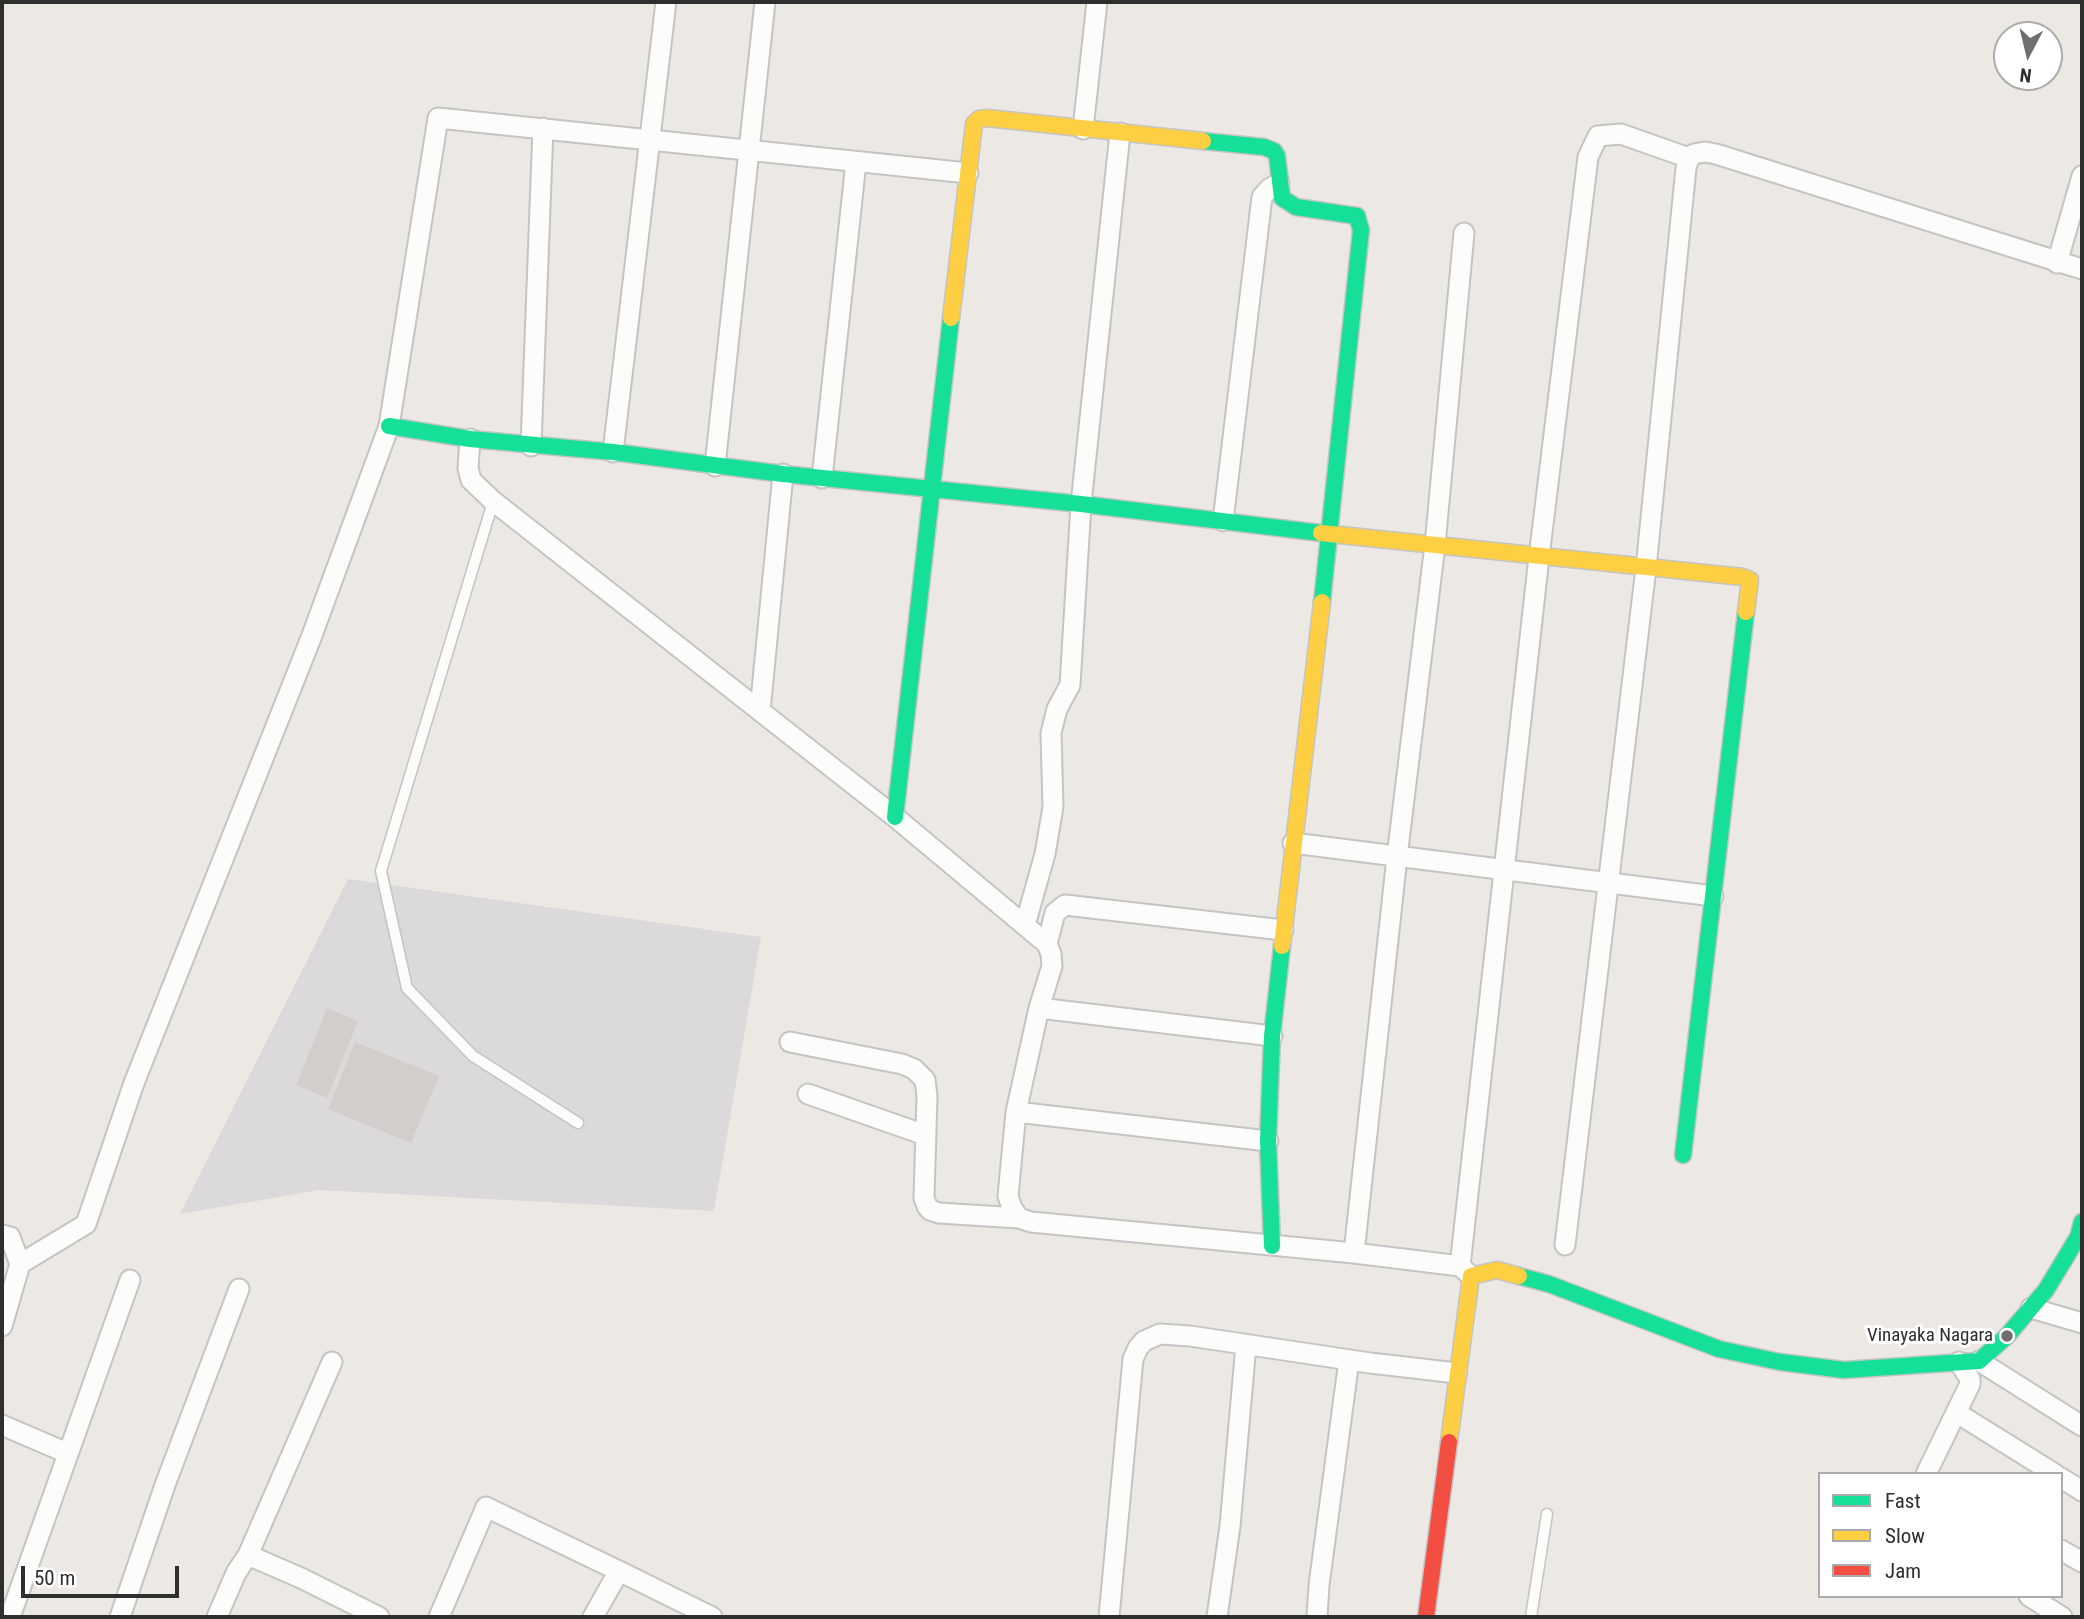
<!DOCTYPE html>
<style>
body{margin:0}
#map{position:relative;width:2084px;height:1619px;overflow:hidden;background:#ece8e4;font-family:"Roboto Condensed",sans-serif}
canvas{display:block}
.frame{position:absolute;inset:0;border:4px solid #2e2e2e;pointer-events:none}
.legend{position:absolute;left:1818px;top:1472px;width:245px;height:126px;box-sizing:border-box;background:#fff;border:2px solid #ababab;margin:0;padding:9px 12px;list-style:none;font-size:21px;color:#2e2e2e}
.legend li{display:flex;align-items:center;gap:14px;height:35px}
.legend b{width:35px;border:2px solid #ababab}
.north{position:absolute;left:1993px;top:21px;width:70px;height:70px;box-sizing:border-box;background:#fff;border:2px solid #ababab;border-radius:50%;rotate:187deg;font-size:19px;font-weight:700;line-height:28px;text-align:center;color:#2e2e2e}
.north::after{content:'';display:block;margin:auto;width:24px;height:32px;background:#706f6e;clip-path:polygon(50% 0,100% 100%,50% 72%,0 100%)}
.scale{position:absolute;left:21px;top:1566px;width:158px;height:32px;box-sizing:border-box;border:4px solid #2e2e2e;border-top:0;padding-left:9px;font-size:21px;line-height:24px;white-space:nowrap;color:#2e2e2e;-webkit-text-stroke:5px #fff;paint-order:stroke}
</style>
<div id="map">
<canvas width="2084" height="1619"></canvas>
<div class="frame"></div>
<ul class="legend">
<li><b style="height:9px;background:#16e098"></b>Fast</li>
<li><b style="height:9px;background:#ffcf43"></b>Slow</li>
<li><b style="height:9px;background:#f24e42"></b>Jam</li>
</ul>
<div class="north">N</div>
<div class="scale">50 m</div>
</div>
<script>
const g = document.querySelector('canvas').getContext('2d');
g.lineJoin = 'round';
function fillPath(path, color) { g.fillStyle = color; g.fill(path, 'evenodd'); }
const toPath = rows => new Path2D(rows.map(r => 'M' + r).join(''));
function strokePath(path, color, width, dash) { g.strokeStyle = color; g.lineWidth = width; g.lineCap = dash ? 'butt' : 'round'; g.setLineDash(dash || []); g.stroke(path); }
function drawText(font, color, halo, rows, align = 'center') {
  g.font = font + ' "Roboto Condensed",sans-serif'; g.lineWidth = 6; g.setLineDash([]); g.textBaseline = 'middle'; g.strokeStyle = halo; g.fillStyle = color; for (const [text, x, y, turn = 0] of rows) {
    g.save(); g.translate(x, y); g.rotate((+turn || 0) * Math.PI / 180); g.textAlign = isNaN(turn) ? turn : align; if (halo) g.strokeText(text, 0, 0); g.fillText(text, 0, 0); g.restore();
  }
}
const industrial = toPath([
 [348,879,761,937,714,1211,319,1190,180,1214]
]);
const building = toPath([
 [327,1008,358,1021,327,1098,296,1085],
 [355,1042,439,1076,411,1143,328,1109]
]);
const lane = toPath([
 [493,502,381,871,407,988,473,1056,578,1123],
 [1531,1617,1547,1514]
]);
const street = toPath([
 [1083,129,1097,2],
 [2057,263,2082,176],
 [470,439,468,468,471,480,493,501,895,817,1047,944,1051,954,1052,966,1039,1008,1016,1112,1008,1196,1012,1208,1019,1218,1031,1222,1354,1253,1460,1266,1471,1276],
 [531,446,543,128],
 [613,452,666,2],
 [715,466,765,2],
 [822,478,856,162],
 [1223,521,1262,197,1269,189,1279,183],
 [760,711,783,474],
 [1293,843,1713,896],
 [1025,925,1045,854,1053,807,1051,733,1057,709,1070,685,1081,504,1120,133],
 [1047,944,1055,913,1065,905,1283,930],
 [1039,1008,1272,1036],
 [790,1042,902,1064,914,1069,925,1080,927,1096,924,1198,927,1206,930,1210,939,1213,1019,1218],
 [808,1094,925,1135],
 [1016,1112,1268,1141],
 [2,1235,10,1237,20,1264,2,1326],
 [1565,1245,1646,568,1686,168,1689,158,1694,154,1705,152,1716,154,2082,269],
 [1354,1253,1397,857,1435,545,1464,233],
 [20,1264,86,1224,134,1083,311,638,389,426,438,118,968,173],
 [1460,1266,1539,557,1588,157,1598,136,1621,134,1689,158],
 [2031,1308,2082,1323],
 [1979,1361,2082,1426],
 [1957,1413,2055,1474],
 [2,1425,67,1453],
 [1926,1474,1970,1384,1970,1379,1959,1362],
 [2061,1478,2082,1491],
 [2061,1550,2082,1562],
 [248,1555,332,1362],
 [2029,1596,2062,1617],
 [10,1617,130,1280],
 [120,1617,165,1485,239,1289],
 [217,1617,236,1573,248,1555,301,1578,379,1617],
 [439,1617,486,1507,619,1571],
 [593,1617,619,1571,712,1617],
 [1109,1617,1133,1359,1138,1348,1144,1341,1160,1334,1190,1336,1370,1363,1457,1373],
 [1217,1617,1230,1526,1246,1345],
 [1317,1617,1319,1585,1349,1360]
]);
const fast = toPath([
 [1203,141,1264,147,1274,151,1277,156,1282,198,1296,207,1357,216,1361,230,1322,602],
 [389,426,470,439,613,452,783,474,1081,504,1321,533],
 [895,817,951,318],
 [1683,1155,1746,612],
 [1272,1246,1268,1141,1272,1036,1282,946],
 [1519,1276,1549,1284,1719,1349,1780,1362,1844,1370,1979,1361,2007,1336,2046,1290,2078,1237,2082,1222]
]);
const slow = toPath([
 [951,318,974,124,979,119,987,118,1203,141],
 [1321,533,1743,577,1750,580,1746,612],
 [1282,946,1322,602],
 [1449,1442,1471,1276,1497,1270,1519,1276]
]);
const jam = toPath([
 [1426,1617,1449,1442]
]);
const markers = [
 [2007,1336,7,"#706f6e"]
];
const poiNames = [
 ["Vinayaka Nagara",1993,1336]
];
fillPath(industrial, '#dcd9db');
fillPath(building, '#d1cecb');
strokePath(lane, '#c5c4c5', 13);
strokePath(street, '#c5c4c5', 23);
strokePath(fast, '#c5c4c5', 19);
strokePath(slow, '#c5c4c5', 19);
strokePath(jam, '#c5c4c5', 19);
strokePath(lane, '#fcfcfb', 10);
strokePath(street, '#fcfcfb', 19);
strokePath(fast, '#16e098', 16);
strokePath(slow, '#ffcf43', 16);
strokePath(jam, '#f24e42', 16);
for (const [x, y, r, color] of markers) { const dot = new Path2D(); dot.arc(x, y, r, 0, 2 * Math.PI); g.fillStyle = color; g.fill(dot); strokePath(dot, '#fff', 2.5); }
drawText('19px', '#2e2e2e', '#fff', poiNames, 'right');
</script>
